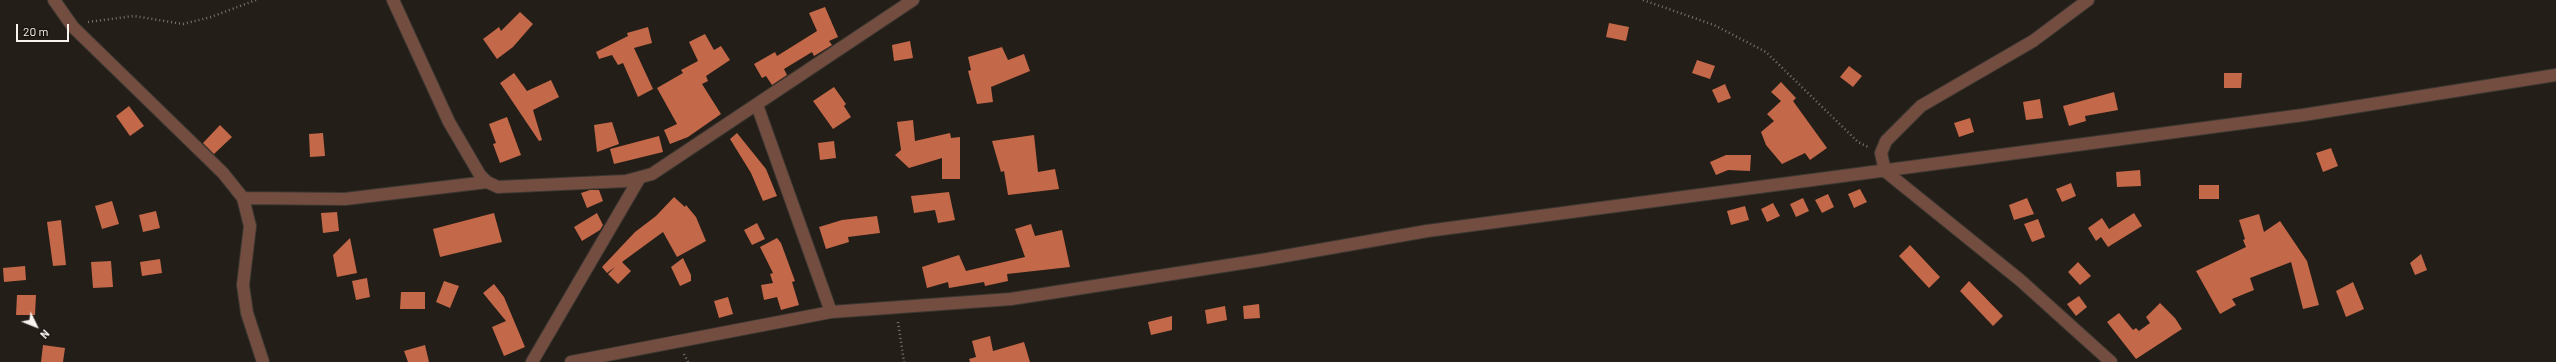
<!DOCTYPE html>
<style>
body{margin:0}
#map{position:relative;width:2556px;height:362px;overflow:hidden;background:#241e18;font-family:Barlow,sans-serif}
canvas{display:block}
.north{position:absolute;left:16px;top:306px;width:40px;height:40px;-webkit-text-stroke:3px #1b140f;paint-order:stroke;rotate:133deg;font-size:11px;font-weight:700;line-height:16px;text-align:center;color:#f7f3ef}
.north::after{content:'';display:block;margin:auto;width:14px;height:18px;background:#f7f3ef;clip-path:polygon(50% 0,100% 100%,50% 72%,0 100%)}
.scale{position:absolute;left:16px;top:24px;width:53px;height:18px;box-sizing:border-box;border:2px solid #f7f3ef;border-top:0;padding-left:5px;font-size:12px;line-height:14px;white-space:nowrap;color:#f7f3ef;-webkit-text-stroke:3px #1b140f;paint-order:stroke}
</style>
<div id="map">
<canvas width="2556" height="362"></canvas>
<div class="north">N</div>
<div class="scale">20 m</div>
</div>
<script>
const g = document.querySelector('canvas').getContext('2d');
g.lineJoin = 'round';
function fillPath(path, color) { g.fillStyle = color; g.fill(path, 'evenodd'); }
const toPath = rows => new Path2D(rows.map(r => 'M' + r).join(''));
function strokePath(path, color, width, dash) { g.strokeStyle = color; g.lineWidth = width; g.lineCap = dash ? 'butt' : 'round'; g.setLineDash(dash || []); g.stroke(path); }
const building = toPath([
 [825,7,838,37,829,41,832,45,814,56,812,52,784,69,787,75,772,85,766,76,762,78,754,64,775,52,777,56,817,31,809,13],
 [520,12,533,24,513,47,497,59,483,39,499,27,501,31],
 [1609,23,1629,27,1626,41,1606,37],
 [648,27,652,43,634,48,653,89,638,97,623,63,618,65,612,55,599,59,596,52,628,36,627,33],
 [705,34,714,50,721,46,730,60,706,76,708,81,702,84,721,114,688,137,670,144,664,130,677,124,657,88,683,73,681,70,698,61,689,42],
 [910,41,913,58,894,61,892,45],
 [1002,47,1008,60,1024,54,1030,71,991,87,993,102,977,104,968,71,971,70,968,57],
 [1697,60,1715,66,1710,79,1692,73],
 [1849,66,1862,76,1853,87,1840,77],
 [514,73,527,91,551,80,559,97,533,110,542,140,539,141,500,83],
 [2224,73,2242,73,2241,88,2224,88],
 [1781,82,1796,98,1793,101,1827,148,1810,160,1805,153,1782,164,1766,145,1761,132,1774,121,1767,114,1781,101,1771,92],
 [1725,84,1731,98,1718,103,1712,90],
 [834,87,846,104,844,106,851,117,833,129,813,101],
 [2114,92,2118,110,2085,116,2086,121,2069,126,2063,106],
 [2040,99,2043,118,2026,120,2023,102],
 [129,106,144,126,130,136,116,116],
 [507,117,521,155,500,163,493,144,496,143,489,124],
 [1970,118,1974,132,1959,137,1954,123],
 [913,120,915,141,950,133,951,138,960,137,960,179,942,179,942,158,909,168,895,155,901,150,897,122],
 [612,122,619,144,597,152,594,125],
 [220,125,232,137,214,154,203,143],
 [323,133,325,156,310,157,309,134],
 [737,133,766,169,777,196,763,201,751,173,730,139],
 [1034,135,1038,172,1055,169,1059,189,1008,195,1004,171,1001,172,992,141],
 [659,136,663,152,614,164,610,149],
 [834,141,836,158,820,160,818,143],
 [2331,148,2338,166,2323,172,2316,153],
 [1726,155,1751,155,1750,171,1728,170,1716,175,1710,162],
 [2140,170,2141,186,2117,187,2116,172],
 [2071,183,2076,196,2062,202,2056,189],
 [2199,185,2219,185,2219,199,2199,199],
 [1860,189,1867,202,1854,208,1848,194],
 [590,190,599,190,603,201,587,208,581,193],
 [949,192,955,220,938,223,935,210,914,213,911,196],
 [1828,194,1834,207,1822,213,1815,200],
 [674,197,685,207,686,205,696,217,706,241,677,257,663,232,622,262,631,271,618,284,608,274,615,267,607,273,602,267,635,232,656,216],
 [1803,198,1809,211,1796,217,1790,204],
 [2027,198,2034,214,2014,220,2009,205],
 [112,201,119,224,102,229,95,206],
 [1773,203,1780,216,1767,222,1761,209],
 [1745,206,1749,220,1731,225,1727,211],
 [156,211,160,228,143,232,139,215],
 [337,212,339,231,323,233,321,213],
 [494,213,502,242,440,257,433,229],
 [597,213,603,225,600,230,582,241,574,227],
 [2134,213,2142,226,2108,247,2101,237,2096,241,2088,228,2102,218,2109,229],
 [2259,214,2264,232,2280,221,2307,261,2319,305,2303,309,2291,262,2250,278,2254,290,2232,299,2236,305,2220,314,2196,271,2246,247,2243,240,2245,239,2239,220],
 [877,216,880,233,848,237,849,242,826,249,819,227,842,220],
 [2038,219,2045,237,2032,242,2024,224],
 [61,220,66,265,53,266,47,222],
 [757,223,765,239,752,245,744,230],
 [1031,224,1035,236,1062,230,1070,267,1007,274,1008,281,985,286,984,282,949,288,948,282,927,288,922,267,959,255,966,271,1025,257,1015,229],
 [350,238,357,273,337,277,333,255],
 [777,238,781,243,795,281,792,282,799,305,781,310,777,297,764,300,761,285,773,283,770,274,773,273,760,247],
 [1910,245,1940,277,1929,288,1899,256],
 [2421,254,2427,270,2415,275,2410,263],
 [683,258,691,275,691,281,680,286,671,267],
 [160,259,162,273,142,276,140,262],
 [111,261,113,287,93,288,91,262],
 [2078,262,2091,276,2080,285,2068,272],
 [25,266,26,280,4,282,3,268],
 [367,278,370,297,356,300,352,281],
 [444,281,459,286,450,308,436,302],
 [1969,281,2003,316,1993,326,1960,291],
 [2353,282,2364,309,2346,317,2336,291],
 [494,284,504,297,525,347,504,356,492,327,506,321,483,293],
 [401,292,425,292,425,309,400,309],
 [17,295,36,295,35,315,16,315],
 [2079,296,2087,307,2076,316,2067,304],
 [728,297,733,314,719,318,714,301],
 [2160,303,2175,318,2182,329,2136,359,2107,322,2119,313,2133,330,2136,328,2139,331,2150,323,2146,317],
 [1259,304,1260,318,1244,319,1243,306],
 [1225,306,1227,320,1207,324,1205,310],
 [1172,316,1172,330,1151,335,1148,322],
 [990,336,993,351,1024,342,1030,362,970,362,969,359,976,357,972,341],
 [43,345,65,348,63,362,41,362],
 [425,345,429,362,408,362,404,351]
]);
const path = toPath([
 [1643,0,1714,25,1766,52,1858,142,1868,147],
 [88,22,134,16,183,24,211,17,256,0],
 [898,322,904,362],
 [684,354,688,362]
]);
const minor = toPath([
 [54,0,73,27,223,173,243,198,250,226,243,285,247,313,263,362],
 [393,0,449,122,480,175,487,182,498,187,626,181,652,174,913,0],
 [2088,0,2033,41,1921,106,1886,141,1881,153,1885,171,2020,280,2111,362],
 [757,105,831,312],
 [243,198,345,199,487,182],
 [532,362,639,179],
 [571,362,831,312,1011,299,1262,260,1427,231,2303,115,2556,75]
]);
fillPath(building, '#c36849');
strokePath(minor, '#3d3832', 14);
strokePath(path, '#7b7670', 2.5, [1, 3]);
strokePath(minor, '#744d41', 12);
</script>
